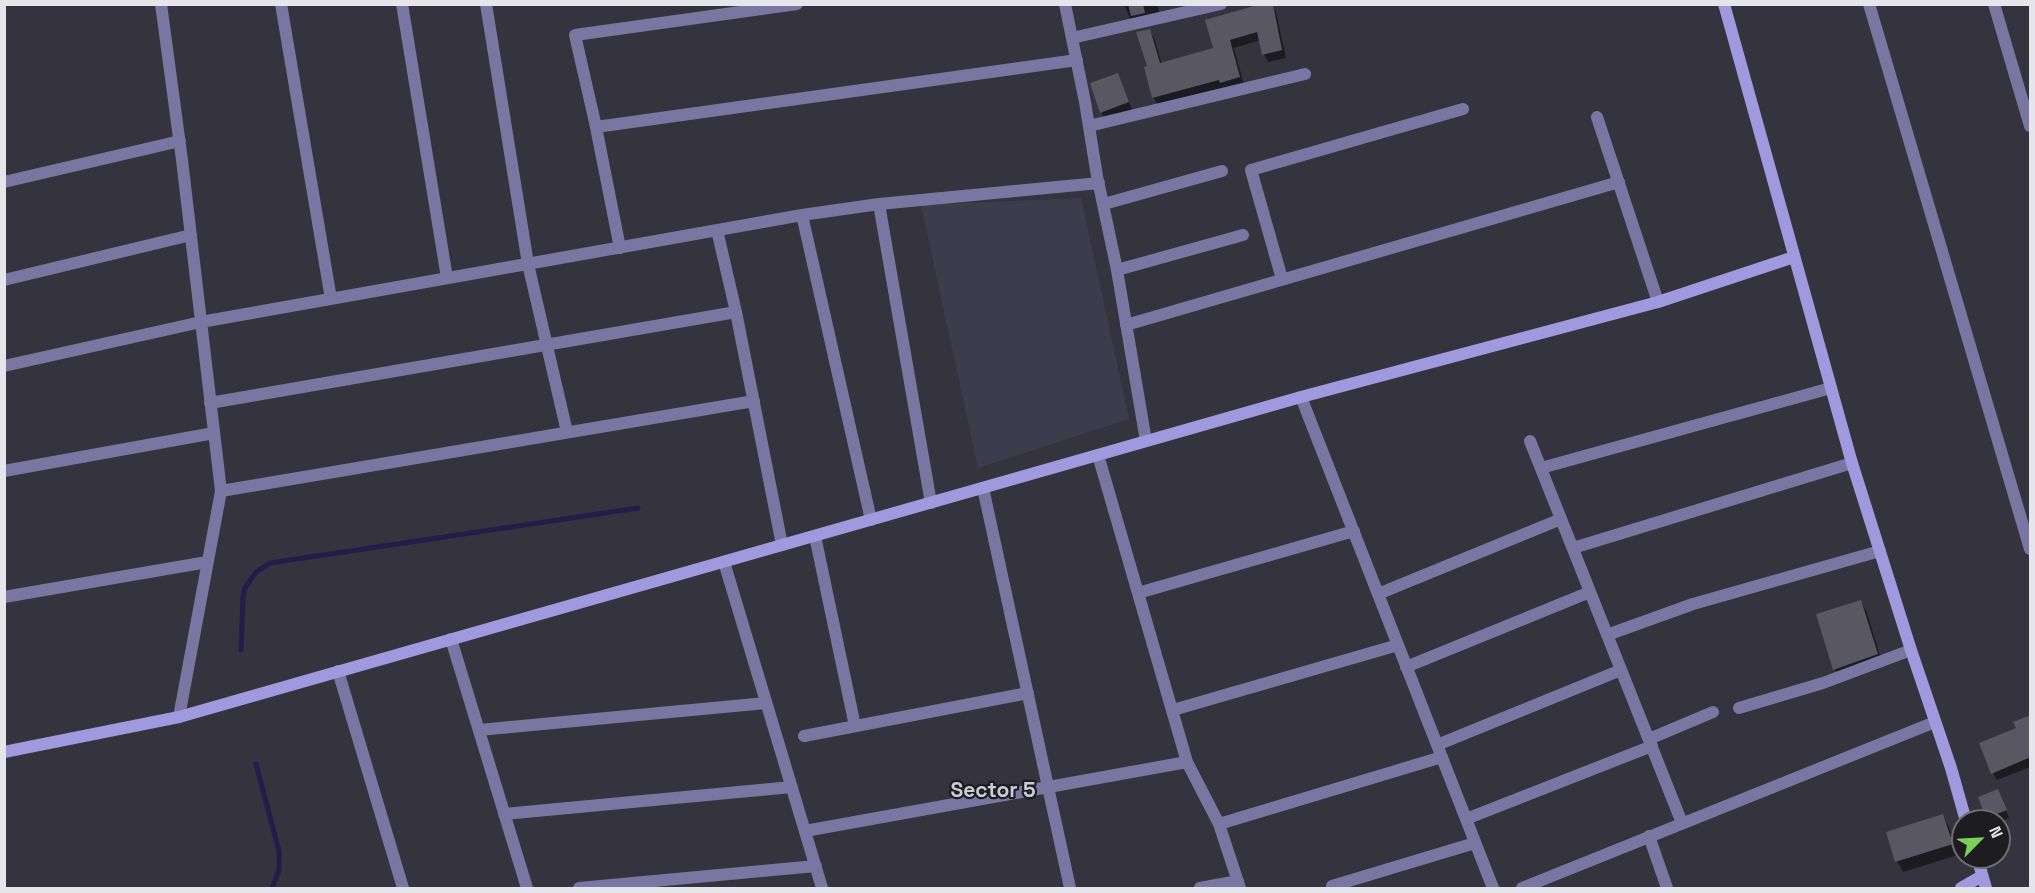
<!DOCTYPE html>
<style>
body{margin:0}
#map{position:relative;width:2035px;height:893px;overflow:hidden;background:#35343e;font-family:"Space Grotesk",sans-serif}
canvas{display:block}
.frame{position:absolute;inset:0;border:6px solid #e5e5eb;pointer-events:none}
.north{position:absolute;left:1951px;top:809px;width:60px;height:60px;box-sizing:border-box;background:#1d1d21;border:2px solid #6d6d72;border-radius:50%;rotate:66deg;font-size:16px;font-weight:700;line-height:24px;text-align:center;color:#e5e5eb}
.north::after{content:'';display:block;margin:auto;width:21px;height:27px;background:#7cd155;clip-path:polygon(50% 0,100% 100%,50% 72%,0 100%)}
</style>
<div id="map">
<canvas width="2035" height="893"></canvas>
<div class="frame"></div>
<div class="north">N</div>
</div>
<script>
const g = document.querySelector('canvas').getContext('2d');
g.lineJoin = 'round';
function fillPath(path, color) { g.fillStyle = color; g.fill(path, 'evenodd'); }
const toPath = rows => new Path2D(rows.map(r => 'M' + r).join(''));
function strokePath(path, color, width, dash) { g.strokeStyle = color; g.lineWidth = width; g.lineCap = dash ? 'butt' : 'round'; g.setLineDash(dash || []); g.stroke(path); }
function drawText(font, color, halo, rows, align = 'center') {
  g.font = font + ' "Space Grotesk",sans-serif'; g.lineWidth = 4.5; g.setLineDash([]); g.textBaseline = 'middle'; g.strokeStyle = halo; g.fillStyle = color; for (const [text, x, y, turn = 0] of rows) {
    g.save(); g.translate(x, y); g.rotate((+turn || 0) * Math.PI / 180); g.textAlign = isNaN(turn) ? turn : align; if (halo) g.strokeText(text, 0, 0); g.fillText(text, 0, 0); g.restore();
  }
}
const built = toPath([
 [1081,198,1129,419,978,468,921,205]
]);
const shadow = toPath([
 [1124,4,1157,4,1159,12,1131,21],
 [1272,4,1276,12,1286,58,1268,62,1264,54,1261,40,1234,48,1244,85,1158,105,1153,97,1149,67,1149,30,1154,38,1162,64,1215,50],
 [1117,74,1132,109,1105,119,1101,112],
 [1861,602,1867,613,1883,665,1841,680,1835,669],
 [2030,717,2030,767,1997,780,1993,773,2018,729],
 [1980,798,2001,798,2009,818,1999,822,1990,821],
 [1943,816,1949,827,1958,855,1903,872,1897,861]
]);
const stream = toPath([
 [241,650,243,597,245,588,256,572,270,563,638,508],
 [256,764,279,851,279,870,272,888]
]);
const building = toPath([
 [1128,4,1143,4,1145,13,1131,16],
 [1261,4,1273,4,1282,50,1262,55,1257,32,1230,40,1240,77,1220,83,1219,80,1152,98,1144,67,1147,66,1136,32,1150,29,1160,63,1213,48,1205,20],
 [1118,73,1129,102,1100,113,1090,83],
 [1861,600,1878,654,1833,670,1816,614],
 [2031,715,2031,757,1991,774,1979,743,2016,728,2013,722],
 [1998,789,2007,810,1986,818,1978,797],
 [1943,814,1953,844,1895,862,1886,832]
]);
const street = toPath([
 [161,4,182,160,221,491,179,717],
 [281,4,331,299],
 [402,4,447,278],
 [486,4,528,264,567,432],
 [1065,4,1085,102,1097,176,1117,270,1146,441],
 [1869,4,2030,549],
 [1994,4,2030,126],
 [1072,38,1221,4],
 [1597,117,1658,302],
 [1089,126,1305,74],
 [596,127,1077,60],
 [4,182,180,141],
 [879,204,931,503],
 [1104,204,1222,171],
 [802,215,871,520],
 [717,230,736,312,782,545],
 [620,248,596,127,575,35,797,4],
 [1117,270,1243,235],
 [1282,279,1251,170,1463,109],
 [4,280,191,235],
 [1126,325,1619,182],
 [4,366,201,322,802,215,879,204,1099,183],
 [1301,397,1493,888],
 [210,403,736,312],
 [1530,441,1682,823],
 [1098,455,1187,762,1219,824,1240,888],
 [1541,468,1831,388],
 [4,471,214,433],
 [983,488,1070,888],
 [221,491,754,401],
 [815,536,855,726],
 [1573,548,1852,463],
 [724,562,822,888],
 [1138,593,1354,531],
 [1378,594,1561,519],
 [4,597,207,562],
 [1607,635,1693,604,1880,551],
 [451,639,527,888],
 [1406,667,1590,592],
 [338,671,403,888],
 [1739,708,1823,683,1911,650],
 [1173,710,1398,645],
 [479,730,766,703],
 [804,736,1028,693],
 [1649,739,1713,712],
 [1437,745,1621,670],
 [504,814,792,787],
 [1466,819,1652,746],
 [1219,824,1442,757],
 [805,831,1187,762],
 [1649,836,1667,888],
 [1332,886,1475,843],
 [579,888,816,866],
 [1200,888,1238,881],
 [1522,888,1935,722]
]);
const secondary = toPath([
 [1724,4,1852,463,1911,650,1951,768,1966,821],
 [4,752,179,717,1301,397,1658,302,1794,257],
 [1977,857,1986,888],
 [1961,888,1982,876]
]);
const quarterNames = [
 ["Sector 5",993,791]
];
fillPath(built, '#3c3c4c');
fillPath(shadow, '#0007');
strokePath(stream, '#241d4b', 5);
fillPath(building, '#585762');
strokePath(street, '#7977a1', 12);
strokePath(secondary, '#9f9add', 12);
drawText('bold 21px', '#cbcad7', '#1d1d21', quarterNames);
</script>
